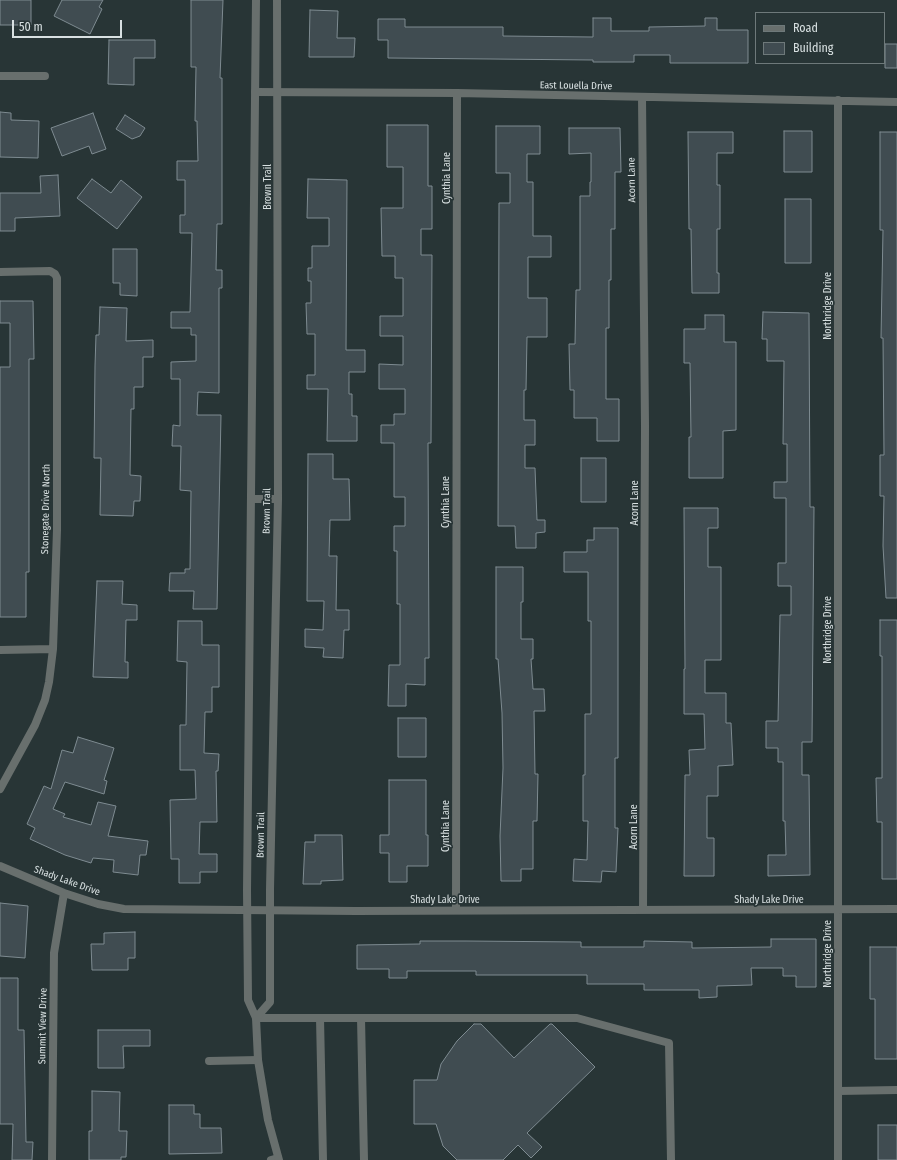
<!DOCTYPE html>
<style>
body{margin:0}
#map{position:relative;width:897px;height:1160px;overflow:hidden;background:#283536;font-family:"Fira Sans Condensed",sans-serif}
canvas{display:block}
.legend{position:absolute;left:755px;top:12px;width:130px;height:52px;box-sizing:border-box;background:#283536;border:1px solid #6e797a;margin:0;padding:5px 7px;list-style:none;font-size:12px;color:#d8e0e1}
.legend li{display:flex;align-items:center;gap:8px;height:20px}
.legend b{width:20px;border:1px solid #6e797a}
.scale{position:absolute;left:12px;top:20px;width:110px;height:18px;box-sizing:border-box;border:2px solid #d8e0e1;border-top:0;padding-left:5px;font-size:12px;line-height:14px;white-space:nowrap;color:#d8e0e1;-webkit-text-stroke:3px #283536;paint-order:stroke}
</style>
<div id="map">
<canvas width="897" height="1160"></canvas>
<ul class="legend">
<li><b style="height:5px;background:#686f6d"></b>Road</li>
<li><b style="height:11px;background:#404c51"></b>Building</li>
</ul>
<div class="scale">50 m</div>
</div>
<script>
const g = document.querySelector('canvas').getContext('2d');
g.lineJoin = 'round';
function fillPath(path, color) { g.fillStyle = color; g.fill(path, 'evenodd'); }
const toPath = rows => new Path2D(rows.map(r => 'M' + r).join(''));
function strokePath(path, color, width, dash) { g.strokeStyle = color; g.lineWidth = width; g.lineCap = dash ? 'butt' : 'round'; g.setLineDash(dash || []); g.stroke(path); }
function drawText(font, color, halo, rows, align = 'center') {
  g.font = font + ' "Fira Sans Condensed",sans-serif'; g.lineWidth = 3.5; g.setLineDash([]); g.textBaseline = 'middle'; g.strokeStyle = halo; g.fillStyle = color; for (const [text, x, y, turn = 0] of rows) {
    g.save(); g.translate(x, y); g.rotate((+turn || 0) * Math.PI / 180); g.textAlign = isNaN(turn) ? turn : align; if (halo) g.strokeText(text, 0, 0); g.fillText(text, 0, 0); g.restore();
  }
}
const building = toPath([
 [0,0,31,0,31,25,0,25,0,0],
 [62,0,103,0,99,7,102,9,90,34,54,16,62,0],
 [191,0,223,0,220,78,222,78,222,224,217,224,216,270,222,270,222,288,219,288,219,393,198,392,197,415,221,415,217,609,193,609,194,591,169,591,170,573,185,573,185,569,190,569,191,491,180,490,181,446,172,446,173,425,180,426,180,379,171,379,171,362,196,361,196,335,191,335,191,328,171,328,171,312,190,312,192,233,180,233,180,215,185,215,185,180,177,180,177,161,198,161,197,121,195,121,196,67,191,67,191,0],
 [310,10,338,11,337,38,355,38,354,57,309,57,310,10],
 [593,18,611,18,611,31,649,31,649,27,705,26,705,18,717,18,717,30,748,30,748,63,670,63,670,55,634,55,634,62,593,62,593,60,388,58,388,40,378,40,378,19,405,19,405,27,503,27,503,36,593,37,593,18],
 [109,40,155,40,155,58,134,58,134,85,108,84,109,40],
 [885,44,897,44,897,68,885,68,885,44],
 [0,112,11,113,11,120,39,121,38,158,0,157,0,112],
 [93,113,106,149,92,154,89,146,62,156,51,128,93,113],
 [125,115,145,128,140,136,132,139,116,129,125,115],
 [387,125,428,125,428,186,432,186,432,229,421,229,421,255,432,255,431,443,428,443,429,658,425,658,425,685,406,684,406,706,388,706,389,665,400,665,400,604,397,604,397,551,394,551,394,526,405,526,405,497,394,497,394,443,381,443,381,425,394,425,394,414,405,414,405,389,379,389,379,364,403,365,403,336,380,336,380,316,403,316,403,278,395,278,395,256,382,256,381,208,403,208,403,167,387,167,387,125],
 [496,126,540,126,540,154,527,154,527,182,533,182,533,236,551,236,551,257,528,257,528,298,547,298,547,337,527,337,526,390,524,390,524,420,535,420,535,445,525,445,525,468,535,468,537,520,545,520,545,532,536,533,536,548,516,548,515,526,498,526,499,203,510,203,510,173,496,173,496,126],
 [569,128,620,128,621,172,615,172,615,229,611,229,611,280,609,280,609,328,606,328,606,399,619,399,619,441,597,441,597,418,574,418,574,390,570,390,569,344,575,344,576,290,580,290,580,196,590,196,590,182,591,182,591,153,569,154,569,128],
 [784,131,812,131,812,172,784,172,784,131],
 [688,132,733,132,733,153,717,153,717,185,720,185,720,229,717,229,717,273,719,273,719,293,692,293,691,229,689,229,688,132],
 [880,132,897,132,897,598,886,598,883,546,884,496,880,496,880,455,884,455,883,338,881,338,883,230,880,230,880,132],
 [58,175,60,216,15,218,15,231,0,231,0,193,41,193,40,176,58,175],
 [92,179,111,193,121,180,142,197,117,229,77,198,92,179],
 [308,179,347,180,346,350,365,350,365,372,349,372,349,394,352,394,352,416,357,416,357,441,327,441,328,389,307,389,307,375,315,375,315,334,307,334,306,303,311,303,311,281,308,281,308,268,312,268,312,246,329,246,329,218,307,218,308,179],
 [785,199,811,199,811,263,785,263,785,199],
 [113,249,137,249,137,296,120,295,120,283,113,283,113,249],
 [0,301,33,301,34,359,29,359,29,572,26,572,26,617,0,617,0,367,10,367,10,323,0,323,0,301],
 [100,307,127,308,126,341,153,340,153,357,143,357,143,387,134,387,134,409,131,409,130,475,141,476,140,501,134,501,133,516,100,515,101,458,94,458,95,366,96,335,99,335,100,307],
 [763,312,809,313,810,507,814,507,812,742,802,742,802,775,809,775,810,875,768,876,768,855,786,855,785,821,783,821,783,762,778,762,778,748,766,748,766,721,778,721,780,615,791,615,791,586,778,586,778,563,786,563,786,498,774,498,774,482,787,482,787,444,783,444,784,361,767,361,767,339,762,339,763,312],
 [705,315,724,315,724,342,736,342,736,430,723,431,723,478,689,478,689,437,691,437,690,363,684,363,684,329,705,329,705,315],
 [308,454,333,454,333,479,349,479,350,520,330,520,329,556,337,556,336,610,349,610,349,630,344,630,343,658,323,657,324,648,305,647,305,629,323,630,324,601,307,601,308,454],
 [581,458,606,458,606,502,581,502,581,458],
 [684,508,718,508,718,528,708,528,708,567,721,567,721,660,705,660,705,693,726,693,726,723,731,723,733,765,718,766,718,796,707,796,707,838,714,838,714,876,684,876,685,775,690,775,689,750,705,749,704,714,684,714,684,669,685,669,684,508],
 [594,528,618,528,618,758,615,758,615,828,618,828,616,872,602,871,601,882,573,881,574,859,587,860,588,821,583,821,583,775,585,775,585,714,591,714,591,621,588,621,588,572,564,572,564,552,587,552,587,540,594,540,594,528],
 [496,567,523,567,523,602,521,602,521,639,533,639,533,659,531,659,533,689,544,689,545,711,534,711,535,774,538,774,537,821,533,821,533,869,521,869,521,881,501,881,500,836,503,768,502,713,498,659,496,659,496,567],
 [97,581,123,581,122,604,137,605,137,620,126,620,125,662,128,662,128,678,93,677,97,581],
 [880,620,897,620,897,879,882,879,882,822,877,822,876,778,882,778,882,656,880,656,880,620],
 [178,621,202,621,202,645,219,645,219,687,212,687,212,712,205,712,204,753,219,754,218,771,216,771,217,822,200,822,199,854,217,854,217,872,200,872,200,883,179,883,179,859,171,859,170,800,196,799,195,770,180,770,180,725,186,725,187,662,177,661,178,621],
 [398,718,426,718,426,757,398,757,398,718],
 [78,737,114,748,104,780,107,781,104,794,65,782,53,809,65,814,63,817,91,825,98,802,116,806,108,836,148,841,146,855,140,855,138,875,113,872,114,860,93,858,91,863,65,855,30,839,35,828,27,824,44,786,51,789,62,750,73,753,78,737],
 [389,780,426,780,426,835,428,835,428,866,407,866,407,882,389,882,389,853,380,853,380,835,389,835,389,780],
 [315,835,342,835,343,880,321,881,321,884,303,884,305,842,315,842,315,835],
 [0,903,28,906,25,958,0,956,0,903],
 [135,932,135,958,128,958,128,970,92,970,91,944,104,944,104,933,135,932],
 [771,939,816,939,816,987,796,987,796,976,783,976,783,968,751,968,752,985,717,986,717,997,699,998,699,990,644,990,644,984,587,984,587,975,476,975,476,971,407,971,407,978,389,978,389,969,357,969,357,945,420,944,420,941,466,941,581,942,581,947,644,947,644,941,692,942,692,948,771,947,771,939],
 [870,947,897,947,897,1059,875,1059,875,999,870,999,870,947],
 [0,978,18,978,18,1030,24,1030,26,1142,33,1142,32,1160,12,1160,13,1124,0,1124,0,978],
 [474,1024,481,1024,514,1058,550,1024,552,1024,595,1067,527,1133,542,1147,531,1158,518,1145,503,1160,457,1160,443,1146,436,1124,414,1124,414,1080,437,1080,441,1064,457,1041,474,1024],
 [98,1030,150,1030,150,1046,123,1046,124,1068,98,1068,98,1030],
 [92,1091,120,1092,119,1131,127,1131,126,1157,121,1157,121,1160,89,1160,89,1131,92,1131,92,1091],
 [169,1105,194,1105,194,1114,200,1114,200,1128,221,1128,222,1153,169,1154,169,1105],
 [878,1125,897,1125,897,1160,878,1160,878,1125]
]);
const service = toPath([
 [256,1018,577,1018,669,1043,671,1160],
 [320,1018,323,1160],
 [361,1018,364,1160],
 [209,1061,258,1060],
 [271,1160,278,1158]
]);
const minor = toPath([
 [0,76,45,76],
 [255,92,457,93,897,102],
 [642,97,645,426,643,910],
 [838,100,838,1160],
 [0,272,50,271,55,274,57,278,57,530,53,649,49,682,45,700,35,725,0,789],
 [0,650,53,649],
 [0,866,64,893,98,904,124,909,356,911,897,909],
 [456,910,457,93],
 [839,1091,897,1090],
 [52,1160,54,953,64,893]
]);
const tertiary = toPath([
 [256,0,247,890,248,1000,256,1018,258,1060,268,1120,279,1160],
 [251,499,278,499],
 [256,1018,270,1002,270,889,278,499,277,0]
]);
const streetNames = [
 ["East Louella Drive",576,86,1],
 ["Cynthia Lane",447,178,-90],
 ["Acorn Lane",632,180,-91],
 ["Brown Trail",268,187,-90],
 ["Northridge Drive",828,306,-90],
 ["Cynthia Lane",446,502,-90],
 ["Acorn Lane",635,503,-90],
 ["Stonegate Drive North",46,509,-89],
 ["Brown Trail",267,511,-89],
 ["Northridge Drive",828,630,-90],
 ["Cynthia Lane",446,826,-90],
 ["Acorn Lane",634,827,-90],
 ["Brown Trail",261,835,-89],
 ["Shady Lake Drive",67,881,20],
 ["Shady Lake Drive",445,900],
 ["Shady Lake Drive",769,900],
 ["Northridge Drive",828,954,-90],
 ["Summit View Drive",43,1026,-89]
];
fillPath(building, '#404c51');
strokePath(building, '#7e8b91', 1);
strokePath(service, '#686f6d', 8);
strokePath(minor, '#686f6d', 8);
strokePath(tertiary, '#686f6d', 8);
drawText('10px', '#d8e0e1', '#283536', streetNames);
</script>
